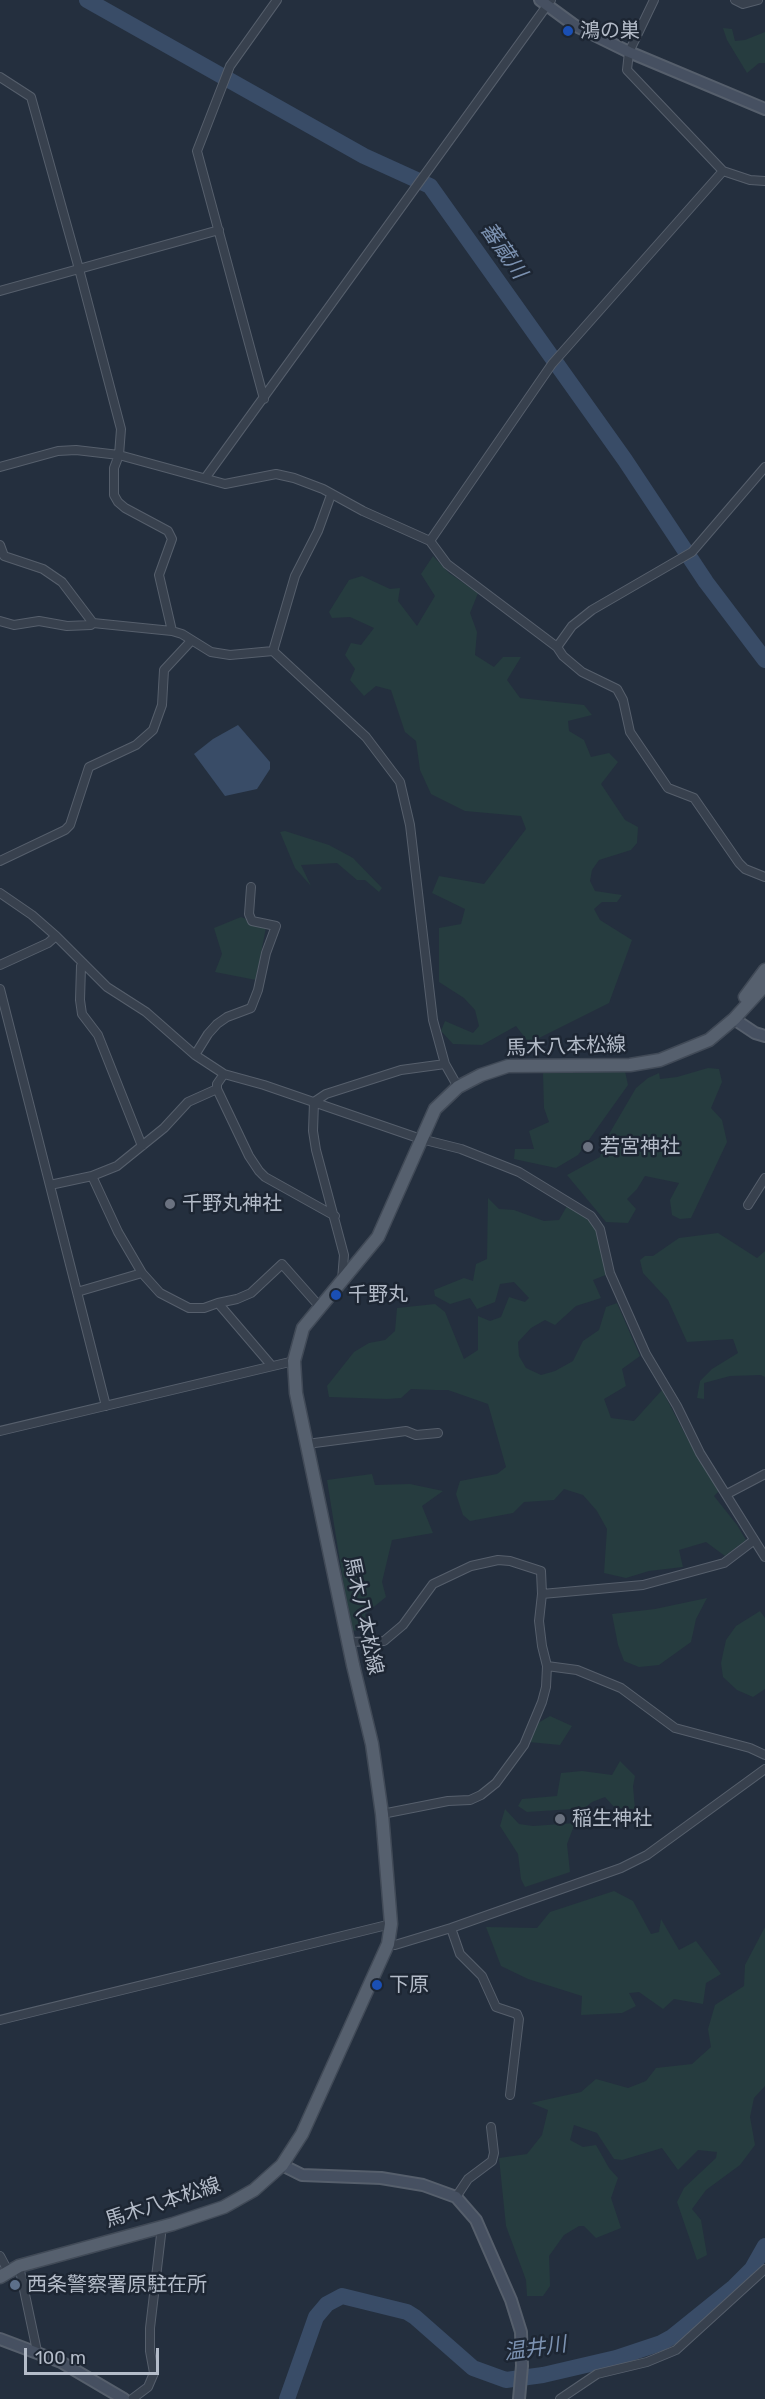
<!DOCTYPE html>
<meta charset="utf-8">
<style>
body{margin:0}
#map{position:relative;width:765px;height:2399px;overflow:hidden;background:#242f3e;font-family:Rubik,sans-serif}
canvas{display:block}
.scale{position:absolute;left:24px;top:2348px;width:135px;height:27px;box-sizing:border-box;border:3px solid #b4bcc9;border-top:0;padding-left:8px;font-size:18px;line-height:21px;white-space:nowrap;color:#b4bcc9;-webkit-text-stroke:4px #1d2633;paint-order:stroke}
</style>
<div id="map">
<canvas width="765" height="2399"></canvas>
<div class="scale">100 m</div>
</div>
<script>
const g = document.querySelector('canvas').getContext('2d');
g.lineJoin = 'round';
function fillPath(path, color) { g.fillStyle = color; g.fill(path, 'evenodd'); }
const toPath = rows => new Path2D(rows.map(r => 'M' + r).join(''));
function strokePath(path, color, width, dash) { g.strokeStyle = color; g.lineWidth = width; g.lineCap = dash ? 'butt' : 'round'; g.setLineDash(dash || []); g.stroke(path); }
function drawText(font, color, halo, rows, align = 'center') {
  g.font = font + ' Rubik,"Noto Sans JP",sans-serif'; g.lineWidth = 5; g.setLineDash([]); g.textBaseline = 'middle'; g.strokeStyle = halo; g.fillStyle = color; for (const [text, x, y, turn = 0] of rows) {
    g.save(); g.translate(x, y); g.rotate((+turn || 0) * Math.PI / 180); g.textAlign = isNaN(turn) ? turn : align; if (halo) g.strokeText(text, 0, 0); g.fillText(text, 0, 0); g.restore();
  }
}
const green = toPath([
 [723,28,732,29,735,41,745,40,765,32,765,63,759,63,747,73,727,40],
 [433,556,449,573,478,593,470,613,477,632,475,655,494,667,503,657,521,657,507,680,520,698,584,705,592,715,568,721,569,731,584,740,591,757,609,753,618,762,601,784,625,820,638,827,637,843,631,850,599,860,592,870,590,881,595,891,622,895,617,902,602,902,594,909,600,920,632,940,609,1003,529,1043,516,1026,482,1045,453,1044,441,1031,445,1021,473,1033,479,1026,475,1010,464,998,439,982,439,928,461,924,465,909,432,893,439,876,484,884,526,829,521,816,465,811,431,794,420,770,416,741,405,732,391,690,376,686,364,696,350,680,355,669,345,655,351,643,361,645,374,628,350,617,332,618,329,612,349,580,362,576,390,589,400,588,398,601,417,626,435,596,421,574],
 [285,831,329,845,353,858,382,888,379,892,365,880,357,880,337,863,301,865,311,886,295,868,280,832],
 [241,917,266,927,256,980,215,972,222,954,214,928],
 [708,1068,719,1069,722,1082,711,1108,722,1120,727,1142,691,1218,680,1219,672,1215,670,1200,679,1183,645,1176,637,1189,627,1199,636,1209,628,1223,606,1222,567,1175,600,1157,605,1141,636,1088,648,1078,659,1073,660,1079,677,1077],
 [625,1071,628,1085,578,1155,556,1168,514,1159,515,1149,534,1149,529,1131,549,1122,544,1108,543,1073],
 [488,1198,499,1209,514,1210,544,1221,559,1220,567,1206,587,1217,597,1232,608,1274,593,1280,601,1298,576,1306,555,1325,545,1320,531,1328,518,1342,519,1356,526,1368,541,1375,555,1371,573,1361,583,1341,599,1330,606,1307,617,1303,640,1356,622,1369,626,1386,604,1399,611,1418,634,1421,662,1390,687,1438,720,1490,714,1496,737,1525,746,1540,725,1556,706,1542,679,1550,683,1567,649,1571,626,1578,604,1573,607,1529,597,1511,583,1495,564,1489,554,1500,524,1502,513,1513,470,1521,463,1515,456,1494,460,1481,497,1474,506,1467,488,1404,448,1390,435,1390,411,1389,401,1398,387,1399,329,1397,327,1386,354,1352,369,1343,385,1340,395,1331,397,1308,435,1304,445,1312,464,1359,478,1350,478,1316,490,1321,501,1317,509,1297,525,1302,529,1298,514,1282,500,1284,495,1302,477,1309,470,1298,450,1304,435,1296,434,1290,464,1278,473,1281,476,1264,487,1259],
 [718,1233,757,1258,765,1251,765,1377,761,1375,730,1376,704,1383,704,1399,697,1398,700,1381,712,1369,738,1353,733,1339,687,1342,668,1300,643,1273,640,1260,645,1256,653,1256,679,1238],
 [372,1474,375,1485,410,1484,443,1491,422,1506,433,1533,392,1540,382,1582,386,1597,365,1614,368,1629,351,1631,327,1480],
 [707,1598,696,1619,691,1642,659,1665,639,1667,624,1661,618,1645,612,1614,655,1609],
 [760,1611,765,1618,765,1689,753,1697,737,1690,723,1677,721,1663,726,1640,736,1626],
 [550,1716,572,1726,560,1745,529,1742,538,1723],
 [620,1761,635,1776,633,1786,635,1809,615,1808,605,1797,592,1802,576,1815,573,1809,527,1812,518,1806,522,1799,557,1796,561,1773,582,1771,612,1775],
 [505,1809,519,1824,533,1826,575,1823,567,1844,570,1872,525,1887,521,1879,518,1854,500,1826],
 [614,1891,633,1901,651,1934,659,1932,661,1919,679,1950,696,1941,721,1974,706,1983,703,2004,674,1999,663,2009,639,1992,629,1993,636,2006,622,2013,581,2015,582,1996,528,1979,501,1966,486,1927,537,1928,550,1912],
 [765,1927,765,2086,754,2098,750,2117,755,2145,740,2165,706,2190,692,2209,701,2220,707,2255,697,2260,677,2202,684,2188,716,2158,717,2152,698,2150,678,2170,662,2148,622,2160,614,2159,597,2133,574,2125,570,2140,583,2147,596,2145,609,2168,618,2178,611,2198,621,2228,596,2238,584,2226,579,2226,564,2235,549,2256,550,2286,543,2296,527,2296,526,2280,506,2226,499,2158,527,2154,542,2135,548,2110,531,2103,581,2092,596,2079,628,2088,646,2081,656,2068,692,2064,711,2047,708,2029,715,2005,744,1986,745,1965]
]);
const water = toPath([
 [238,725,270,762,270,769,257,789,225,796,194,754,213,739]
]);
const river = toPath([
 [87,0,364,156,430,186,625,460,706,582,765,660],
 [287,2399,316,2317,327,2304,342,2296,407,2312,415,2317,473,2368,506,2380,543,2375,616,2358,661,2343,672,2337,734,2287,752,2269,765,2246]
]);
const street = toPath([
 [654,0,629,52,627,70,723,171,750,180,765,181],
 [735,0,743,4,758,0],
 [0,77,31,97,79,269,121,429,119,455,114,468,114,495,118,502,125,508,168,531,172,539,159,575,172,631],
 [0,291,219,230],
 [264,399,197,151,230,66,277,0],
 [0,467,58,451,76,450,119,455,225,484,276,474,294,478,323,489,363,511,430,541,447,564,557,647,563,656,582,672,617,689,623,700,630,732,668,788,694,798,739,863,745,869,765,877],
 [206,477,551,0],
 [430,541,552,364,723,171],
 [0,545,4,556,43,569,62,582,93,623,172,631,182,634,211,652,230,655,273,651,295,576,318,531,331,495],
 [0,621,14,625,39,621,67,626,91,625,93,623],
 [557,647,572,626,592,610,692,552,765,467],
 [273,651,366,737,400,782,410,825,433,1020,445,1064,458,1087],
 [0,861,65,830,70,825,89,767,136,745,153,730,162,705,164,670,191,641],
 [0,893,32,915,56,936,107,987,146,1012,195,1055,224,1074,264,1085,421,1139,461,1149,519,1172,591,1216,600,1229,610,1273,646,1354,677,1406,700,1453,765,1557],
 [83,963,81,966,80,1000,82,1014,98,1035,142,1146],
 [0,965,48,943,56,936],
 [0,989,106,1406],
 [195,1055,208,1034,217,1024,227,1017,251,1008,258,990,266,953,276,926,252,921,249,914,251,887],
 [224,1074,217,1084,217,1089,249,1156,259,1171,265,1177,335,1216],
 [92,1176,118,1232,142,1273,160,1293,189,1308,204,1308,218,1303,271,1365],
 [50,1185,92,1176,117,1166,164,1128,188,1102,217,1089],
 [748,1205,765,1178],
 [342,1280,344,1255,316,1150,313,1131,314,1102,326,1094,401,1070,445,1064],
 [77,1292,142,1273],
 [218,1303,237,1299,251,1293,282,1264,320,1307],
 [0,1431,294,1361],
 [307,1444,406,1431,416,1435,438,1433],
 [727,1494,765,1474],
 [542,1594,643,1585,724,1563,753,1541],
 [349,1642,384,1641,403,1625,433,1584,471,1566,498,1560,510,1561,541,1571,542,1594,539,1621,542,1646,547,1666,546,1687,542,1702,524,1745,496,1783,481,1795,470,1800,448,1801,382,1814],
 [547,1666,577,1670,621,1688,675,1728,750,1748,765,1755],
 [451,1928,460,1954,482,1976,496,2007,517,2014,519,2019,510,2095],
 [388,1944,395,1945,451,1928,621,1868,647,1855,765,1769],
 [0,2020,391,1924],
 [456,2197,468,2179,492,2161,494,2153,491,2127],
 [0,2256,8,2271],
 [19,2266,37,2351],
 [132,2399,148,2387,154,2373,150,2351,150,2328,161,2235,160,2228],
 [560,2399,597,2374,647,2362,676,2350,765,2269]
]);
const secondary = toPath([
 [540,0,574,25,629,52,765,109],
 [734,1019,755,1033,765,1036],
 [282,2165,302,2175,381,2178,423,2185,456,2197,476,2220,511,2300,521,2332,522,2366,519,2399],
 [0,2339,61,2362,124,2399]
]);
const primary = toPath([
 [745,997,765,970],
 [0,2277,19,2266,173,2224,224,2207,254,2190,282,2165,302,2134,388,1944,391,1924,382,1814,372,1744,353,1665,296,1393,294,1361,303,1328,378,1237,435,1109,458,1087,481,1075,508,1066,630,1065,660,1060,709,1040,734,1019,765,985]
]);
const markers = [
 [568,31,6,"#1a4fb4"],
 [588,1147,6,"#6b7280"],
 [170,1204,6,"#6b7280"],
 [336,1295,6,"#1a4fb4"],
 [560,1819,6,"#6b7280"],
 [377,1985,6,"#1a4fb4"],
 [15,2285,6,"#5c6f8a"]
];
const poiNames = [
 ["鴻の巣",580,31],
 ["若宮神社",600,1147],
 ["千野丸神社",182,1204],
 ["千野丸",348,1295],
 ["稲生神社",572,1819],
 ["下原",389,1985],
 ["西条警察署原駐在所",27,2285]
];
const streetNames = [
 ["馬木八本松線",566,1047,-2],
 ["馬木八本松線",363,1616,78],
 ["馬木八本松線",163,2203,-18]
];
const waterNames = [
 ["蕃蔵川",503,251,55],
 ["温井川",535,2349,-8]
];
fillPath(green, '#263c3f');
fillPath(water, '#394c67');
strokePath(river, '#394c67', 16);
strokePath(street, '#565f6c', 10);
strokePath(secondary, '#565f6c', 14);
strokePath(primary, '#414a57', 15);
strokePath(street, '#38414e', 8);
strokePath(secondary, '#465061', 10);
strokePath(primary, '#56606e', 12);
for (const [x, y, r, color] of markers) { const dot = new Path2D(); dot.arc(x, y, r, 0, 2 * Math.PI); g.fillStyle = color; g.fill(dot); strokePath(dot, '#1d2633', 2); }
drawText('20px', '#b4bcc9', '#1d2633', poiNames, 'left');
drawText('20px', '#b4bcc9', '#1d2633', streetNames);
drawText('italic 21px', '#7c92b1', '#1d2633', waterNames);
</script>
